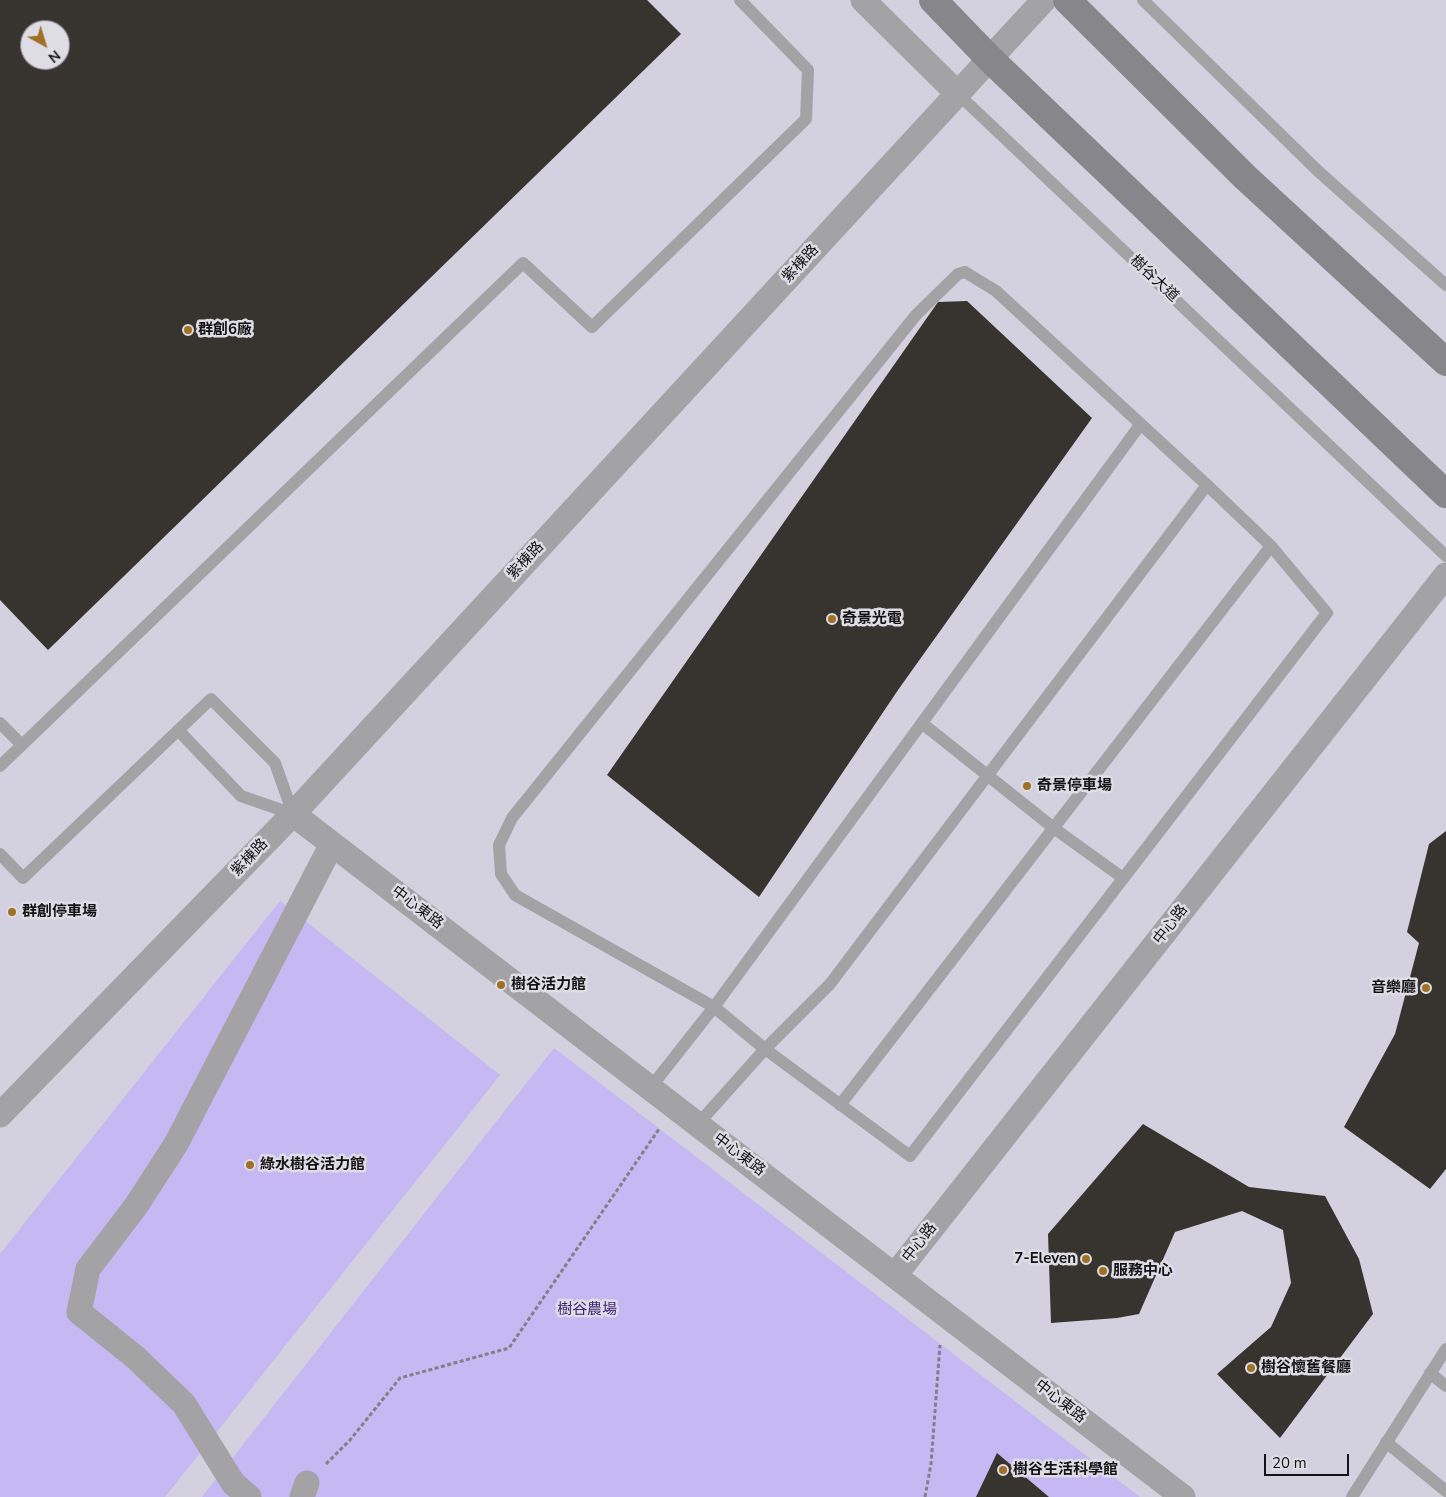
<!DOCTYPE html>
<meta charset="utf-8">
<style>
body{margin:0}
#map{position:relative;width:1446px;height:1497px;overflow:hidden;background:#dedde5;font-family:"Nunito Sans",sans-serif}
canvas{display:block}
.north{position:absolute;left:20px;top:20px;width:50px;height:50px;box-sizing:border-box;background:#dedde5;border:1px solid #8d8c92;border-radius:50%;rotate:141deg;font-size:14px;font-weight:700;line-height:20px;text-align:center;color:#131315}
.north::after{content:'';display:block;margin:auto;width:18px;height:22px;background:#a07024;clip-path:polygon(50% 0,100% 100%,50% 72%,0 100%)}
.scale{position:absolute;left:1264px;top:1454px;width:85px;height:22px;box-sizing:border-box;border:2px solid #131315;border-top:0;padding-left:6px;font-size:15px;line-height:18px;white-space:nowrap;color:#131315;-webkit-text-stroke:4px #dedde5;paint-order:stroke}
</style>
<div id="map">
<canvas width="1446" height="1497"></canvas>
<div class="north">N</div>
<div class="scale">20 m</div>
</div>
<script>
const g = document.querySelector('canvas').getContext('2d');
g.lineJoin = 'round';
function fillPath(path, color) { g.fillStyle = color; g.fill(path, 'evenodd'); }
const toPath = rows => new Path2D(rows.map(r => 'M' + r).join(''));
function strokePath(path, color, width, dash) { g.strokeStyle = color; g.lineWidth = width; g.lineCap = dash ? 'butt' : 'round'; g.setLineDash(dash || []); g.stroke(path); }
function drawText(font, color, halo, rows, align = 'center') {
  g.font = font + ' "Nunito Sans","Noto Sans TC",sans-serif'; g.lineWidth = 5; g.setLineDash([]); g.textBaseline = 'middle'; g.strokeStyle = halo; g.fillStyle = color; for (const [text, x, y, turn = 0] of rows) {
    g.save(); g.translate(x, y); g.rotate((+turn || 0) * Math.PI / 180); g.textAlign = isNaN(turn) ? turn : align; if (halo) g.strokeText(text, 0, 0); g.fillText(text, 0, 0); g.restore();
  }
}
const built = toPath([
 [0,0,1446,0,1446,1497,0,1497],
 [30,30,60,30,60,60,30,60]
]);
const green = toPath([
 [280,901,500,1075,165,1497,0,1497,0,1254],
 [554,1048,1140,1497,202,1497]
]);
const building = toPath([
 [0,0,647,0,681,34,48,650,0,600],
 [30,30,60,30,60,60,30,60],
 [967,301,1092,418,898,690,759,897,607,775,938,302],
 [1446,831,1446,1169,1430,1189,1344,1127,1395,1034,1419,943,1407,932,1429,844],
 [1143,1124,1249,1187,1325,1196,1359,1259,1373,1314,1280,1438,1217,1374,1271,1327,1291,1283,1283,1230,1242,1211,1175,1232,1139,1314,1117,1318,1051,1323,1048,1234],
 [997,1453,1049,1497,976,1497]
]);
const path = toPath([
 [326,1464,350,1440,400,1378,509,1348,659,1129],
 [925,1497,931,1464,940,1345]
]);
const lane = toPath([
 [1143,0,1318,171,1446,285],
 [958,94,1446,556],
 [965,272,996,291,1207,485,1271,546,1327,613,910,1156,765,1049,714,1007,515,895,501,874,499,845,512,818,916,315,958,274,965,272],
 [0,723,22,745,523,263,592,327,806,119,808,70,740,0],
 [923,724,1055,829,1123,878],
 [178,730,241,796,293,814],
 [0,766,22,745],
 [0,854,23,878,211,699,275,763,293,814],
 [651,1087,714,1007,1140,425],
 [840,1105,1271,546],
 [698,1124,765,1049,830,984,1207,485],
 [1430,1373,1446,1386],
 [1386,1442,1446,1491],
 [1352,1497,1446,1349]
]);
const street = toPath([
 [863,0,958,94],
 [293,814,1183,1497],
 [0,1115,293,814,1044,0],
 [895,1275,1446,575],
 [249,1497,233,1483,184,1404,135,1357,79,1312,88,1269,136,1206,176,1144,332,844],
 [302,1497,307,1483]
]);
const secondary = toPath([
 [933,0,990,59,1446,494],
 [1067,0,1245,177,1446,362]
]);
const markers = [
 [188,330,5,"#a07024"],
 [832,619,5,"#a07024"],
 [1027,786,5,"#a07024"],
 [12,912,5,"#a07024"],
 [501,985,5,"#a07024"],
 [1426,988,5,"#a07024"],
 [250,1165,5,"#a07024"],
 [1086,1259,5,"#a07024"],
 [1103,1271,5,"#a07024"],
 [1251,1368,5,"#a07024"],
 [1003,1470,5,"#a07024"]
];
const streetNames = [
 ["紫棟路",801,264,-47],
 ["樹谷大道",1154,279,43],
 ["紫棟路",526,561,-47],
 ["紫棟路",250,858,-46],
 ["中心東路",417,908,37],
 ["中心路",1171,925,-52],
 ["中心東路",739,1155,37],
 ["中心路",920,1243,-52],
 ["中心東路",1060,1402,38]
];
const poiNames = [
 ["群創6廠",198,330],
 ["奇景光電",842,619],
 ["奇景停車場",1037,786],
 ["群創停車場",22,912],
 ["樹谷活力館",511,985],
 ["音樂廳",1416,988,"right"],
 ["綠水樹谷活力館",260,1165],
 ["7-Eleven",1076,1259,"right"],
 ["服務中心",1113,1271],
 ["樹谷懷舊餐廳",1261,1368],
 ["樹谷生活科學館",1013,1470]
];
const parkNames = [
 ["樹谷農場",587,1310]
];
fillPath(built, '#d3d0df');
fillPath(green, '#c5b8f3');
fillPath(building, '#37332e');
strokePath(path, '#818086', 3, [4, 2.5]);
strokePath(lane, '#a3a3a6', 12);
strokePath(street, '#a3a3a6', 25);
strokePath(secondary, '#87868b', 28);
for (const [x, y, r, color] of markers) { const dot = new Path2D(); dot.arc(x, y, r, 0, 2 * Math.PI); g.fillStyle = color; g.fill(dot); strokePath(dot, '#dedde5', 2); }
drawText('15px', '#131315', '#dedde5', streetNames);
drawText('bold 15px', '#131315', '#dedde5', poiNames, 'left');
drawText('15px', '#412578', '#dedde5', parkNames);
</script>
